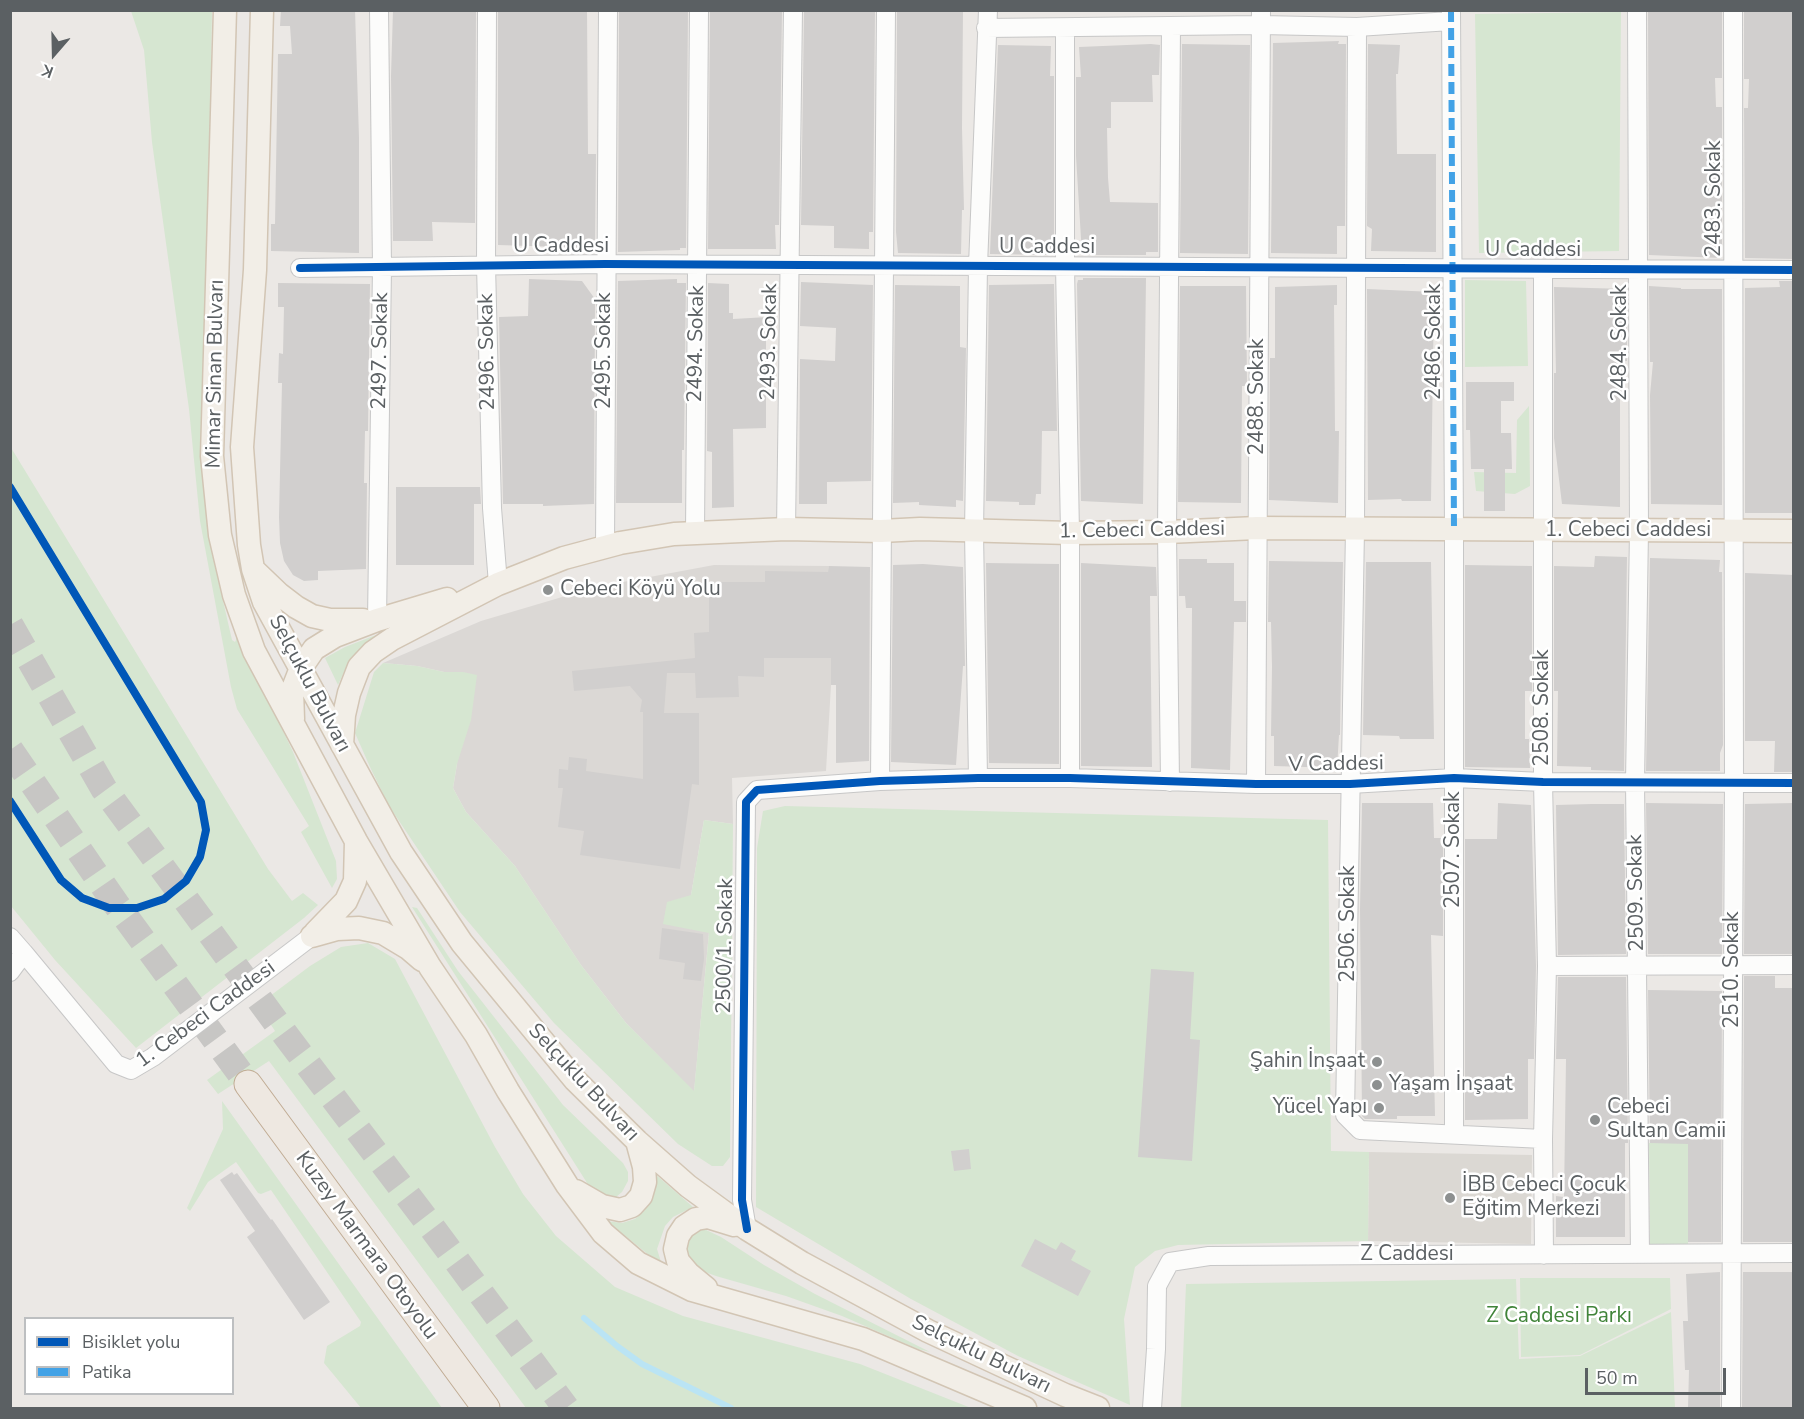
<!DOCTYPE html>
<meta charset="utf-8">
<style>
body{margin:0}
#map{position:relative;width:1804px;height:1419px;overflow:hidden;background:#ebe8e5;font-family:"Nunito Sans",sans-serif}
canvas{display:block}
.frame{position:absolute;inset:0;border:12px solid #5b6063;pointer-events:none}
.legend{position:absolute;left:24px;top:1317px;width:210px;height:78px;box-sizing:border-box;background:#fff;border:2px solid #bdbfc1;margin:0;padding:8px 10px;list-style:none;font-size:18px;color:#5b6063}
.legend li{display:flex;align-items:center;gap:12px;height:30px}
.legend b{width:30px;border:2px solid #bdbfc1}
.north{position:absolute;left:24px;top:24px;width:60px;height:60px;-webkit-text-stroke:4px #fff;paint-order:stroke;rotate:200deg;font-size:16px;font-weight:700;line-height:24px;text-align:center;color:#5b6063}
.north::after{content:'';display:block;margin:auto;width:21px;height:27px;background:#5b6063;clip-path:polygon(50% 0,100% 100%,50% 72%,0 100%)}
.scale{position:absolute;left:1585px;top:1368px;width:141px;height:27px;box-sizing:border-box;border:3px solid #5b6063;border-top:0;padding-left:8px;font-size:18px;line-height:21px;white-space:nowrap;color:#5b6063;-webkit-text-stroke:4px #fff;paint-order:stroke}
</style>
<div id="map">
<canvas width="1804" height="1419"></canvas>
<div class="frame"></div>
<ul class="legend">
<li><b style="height:8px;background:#0057b8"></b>Bisiklet yolu</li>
<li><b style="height:8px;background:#42a2e6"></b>Patika</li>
</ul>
<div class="north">K</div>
<div class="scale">50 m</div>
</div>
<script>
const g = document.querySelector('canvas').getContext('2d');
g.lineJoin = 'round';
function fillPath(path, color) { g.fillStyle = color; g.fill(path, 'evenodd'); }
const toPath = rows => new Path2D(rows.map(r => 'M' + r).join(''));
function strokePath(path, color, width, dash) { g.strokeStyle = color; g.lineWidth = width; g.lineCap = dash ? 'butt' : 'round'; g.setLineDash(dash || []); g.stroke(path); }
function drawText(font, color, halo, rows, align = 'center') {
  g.font = font + ' "Nunito Sans",sans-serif'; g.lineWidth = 5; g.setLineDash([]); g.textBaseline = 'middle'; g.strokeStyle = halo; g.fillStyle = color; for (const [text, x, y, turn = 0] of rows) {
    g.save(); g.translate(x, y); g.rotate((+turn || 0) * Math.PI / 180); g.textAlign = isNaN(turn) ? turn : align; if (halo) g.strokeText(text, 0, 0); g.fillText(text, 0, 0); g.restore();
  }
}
const industrial = toPath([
 [714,565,829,566,828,586,831,613,831,685,826,771,732,778,733,824,704,820,691,895,704,931,709,932,694,1092,626,1023,581,965,515,866,466,812,453,788,457,764,463,672,444,672,417,666,383,663,481,621,596,587]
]);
const education = toPath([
 [1369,1152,1532,1155,1531,1244,1368,1241]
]);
const green = toPath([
 [131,11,212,11,205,407,206,514,210,544,232,640,235,642,236,640,236,631,293,752,336,861,337,879,332,888,301,832,309,826,237,709,231,687,200,521,189,409,152,142,144,50],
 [1621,12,1619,251,1479,253,1475,14],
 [1465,280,1526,281,1528,366,1465,367],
 [1529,406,1530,486,1515,494,1476,491,1474,472,1516,473,1517,420],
 [10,446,268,869,292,901,303,893,318,905,304,918,136,1048,55,960,11,906],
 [376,635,352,659,344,672,338,685,325,658,345,647],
 [383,663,417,666,444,672,463,672,477,675,471,720,457,764,453,788,466,812,515,866,581,965,626,1023,694,1091,709,933,663,924,667,902,691,895,704,820,733,824,730,1157,723,1166,712,1166,678,1144,554,1023,460,912,389,806,370,767,355,733,374,672],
 [785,806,1328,820,1331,1151,1369,1152,1368,1241,1178,1245,1155,1251,1135,1267,1124,1319,1130,1405,1018,1356,911,1299,756,1207,757,848,763,811],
 [412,907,417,908,458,971,563,1105,623,1163,628,1172,628,1181,622,1192,616,1197,607,1199,589,1186],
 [368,943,395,959,495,1147,523,1194,556,1236,615,1287,683,1316,860,1364,971,1408,526,1408,269,1061,218,1094,207,1080,275,1031,258,1005,310,966,341,947],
 [222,1101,442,1408,361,1408,324,1363,327,1346,360,1326,361,1322,271,1190,261,1194,258,1193,236,1162,208,1182,190,1211,187,1208,223,1129],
 [1649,1143,1688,1143,1688,1244,1650,1244],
 [655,1174,693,1207,673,1217,665,1226,657,1249,661,1262,650,1256,607,1221,622,1223,635,1219,644,1211,652,1200,656,1183],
 [704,1229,721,1237,764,1265,815,1294,930,1352,918,1349,842,1316,786,1296,716,1276,694,1268,689,1264,683,1243,695,1231],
 [1520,1278,1670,1278,1671,1309,1580,1355,1521,1357],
 [1516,1279,1519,1359,1580,1356,1671,1312,1675,1408,1181,1408,1186,1284]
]);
const stream = toPath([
 [584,1318,617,1346,642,1364,731,1408]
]);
const building = toPath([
 [281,10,355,10,359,138,359,253,271,251,271,224,275,224,278,54,292,54,290,26,280,26],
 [393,10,476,10,475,223,432,222,433,241,393,241,391,76],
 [498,10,587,10,588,154,596,154,595,248,498,245],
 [619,10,688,10,686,248,680,248,680,250,618,252],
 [710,10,782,10,779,225,775,225,776,249,708,249],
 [804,10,875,10,873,232,869,232,869,249,834,248,834,226,801,225],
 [897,10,963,10,962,128,964,210,962,210,961,254,898,253,896,232],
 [1648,10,1722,10,1722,78,1715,78,1716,107,1722,107,1722,258,1649,255],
 [1744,10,1794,10,1794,259,1745,258,1744,108,1748,108,1749,79,1744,79],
 [1339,41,1338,44,1346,44,1345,226,1337,226,1337,254,1271,253,1273,43],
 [1151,44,1160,45,1159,75,1152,75,1153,102,1111,102,1111,128,1107,128,1108,178,1110,202,1158,203,1158,252,1146,252,1146,255,1082,255,1076,156,1076,77,1081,77,1079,47],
 [1182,44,1250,45,1248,254,1180,253],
 [1368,44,1400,45,1398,74,1396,74,1397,154,1436,154,1436,252,1371,251,1372,229,1367,226],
 [998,45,1051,46,1050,76,1054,76,1054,255,990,254],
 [1083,278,1146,278,1143,504,1081,501,1077,284,1078,280,1083,280],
 [529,279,582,281,595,299,594,504,543,506,543,504,503,504,499,317,528,316],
 [677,279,677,283,686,283,684,450,682,450,682,503,616,503,618,281],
 [1779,281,1794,281,1794,513,1745,513,1745,288,1780,287],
 [801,282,873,285,871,481,827,482,827,504,799,504,800,359,835,361,836,328,800,326],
 [278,283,370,284,368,431,365,431,364,483,367,483,366,569,318,571,318,580,304,581,293,575,284,561,280,543,279,517,282,383,278,383,279,353,283,354,284,307,278,307],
 [708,283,729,284,729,313,733,313,733,319,768,317,769,340,766,340,766,428,733,429,734,507,712,508,712,452,707,451],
 [1054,284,1057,431,1042,431,1041,494,1036,494,1035,505,1019,505,1019,502,986,501,989,285],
 [895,285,960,286,960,347,966,348,963,501,956,500,956,507,919,505,919,502,893,503],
 [1337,285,1337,305,1334,305,1335,431,1339,431,1338,503,1269,500,1270,358,1275,358,1275,287],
 [1180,286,1246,286,1247,386,1242,386,1241,503,1178,502],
 [1649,286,1681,288,1681,289,1722,289,1722,505,1651,504,1650,395,1653,362,1650,362],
 [1554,287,1627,289,1627,361,1620,361,1622,394,1620,394,1620,507,1562,504,1554,438,1554,373,1556,373],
 [1367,289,1434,292,1431,501,1402,501,1401,499,1368,500],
 [1466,382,1514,382,1514,401,1501,401,1501,433,1511,433,1512,469,1505,469,1505,511,1484,511,1484,469,1471,469,1470,430,1466,430],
 [396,487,480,487,481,504,474,504,474,565,396,565],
 [1595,556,1627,557,1624,771,1591,770,1591,767,1557,766,1558,691,1554,691,1554,566,1594,567],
 [1650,558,1720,560,1719,572,1722,572,1723,745,1720,753,1720,771,1646,771],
 [1179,559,1207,559,1207,563,1234,563,1234,601,1246,601,1246,622,1234,622,1230,770,1191,768,1192,608,1186,608,1185,596,1179,596],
 [1269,561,1343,562,1340,735,1339,735,1337,768,1274,766,1274,736,1271,736,1272,667,1271,622,1268,622],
 [1366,562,1431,562,1434,739,1400,739,1399,736,1363,735],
 [986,563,1059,564,1059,764,989,763],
 [1081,563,1156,567,1157,596,1150,596,1152,767,1081,766],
 [923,564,963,567,965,666,963,666,956,765,891,762,893,565],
 [1465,565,1532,566,1532,691,1525,691,1525,739,1529,739,1530,768,1465,767],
 [829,566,870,567,869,761,836,763,836,685,831,685,831,658,764,658,764,677,738,676,739,697,696,698,695,673,667,673,664,713,699,713,699,785,692,784,680,869,580,855,584,831,558,827,563,788,558,788,559,769,568,770,569,757,587,759,586,771,643,779,643,712,640,712,642,700,630,686,574,691,572,671,695,658,694,633,709,632,709,582,765,582,765,571,828,572],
 [1745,573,1794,575,1794,772,1774,772,1775,741,1745,741],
 [1362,803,1433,803,1434,838,1443,838,1443,936,1431,935,1435,1116,1397,1116,1397,1119,1365,1119,1362,1116,1360,909],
 [1498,803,1531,805,1536,966,1534,1059,1528,1059,1528,1119,1465,1120,1465,839,1497,839],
 [1646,803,1723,804,1722,954,1648,954],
 [1794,803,1794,954,1744,954,1745,804],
 [1592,804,1624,804,1626,954,1558,955,1556,805],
 [662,928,703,934,704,959,701,981,683,979,685,963,659,959],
 [1151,969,1194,972,1190,1039,1200,1040,1192,1161,1138,1157],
 [1744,976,1775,976,1775,988,1794,988,1794,1242,1743,1242],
 [1558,977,1626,977,1628,1143,1625,1143,1625,1237,1556,1237,1556,1196,1564,1197,1566,1059,1556,1059],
 [1648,990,1722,991,1721,1242,1688,1242,1688,1144,1650,1143],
 [969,1149,971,1169,954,1171,951,1151],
 [232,1172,234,1175,237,1173,271,1220,272,1219,330,1302,304,1320,247,1237,255,1231,220,1180],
 [1035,1239,1056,1250,1061,1242,1076,1251,1071,1260,1091,1271,1078,1296,1021,1266],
 [1720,1272,1720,1408,1688,1408,1689,1370,1685,1370,1683,1321,1688,1321,1686,1274],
 [1743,1272,1794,1272,1794,1408,1742,1408]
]);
const highwayTunnel = toPath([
 [10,625,104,789,287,1037,433,1229,566,1408],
 [10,750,116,904,248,1084]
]);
const minor = toPath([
 [487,10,486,265,492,508,498,584],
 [1451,10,1454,529,1454,1134],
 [1637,10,1639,531,1635,782,1640,1254],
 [1357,27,1355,529,1345,1115,1360,1130,1543,1139],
 [986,28,1261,25,1357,27,1451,21],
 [1065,28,1065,266,1070,533,1070,778],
 [300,268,605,264,1794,270],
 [1543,269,1543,782,1547,966,1543,1139,1544,1255],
 [786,529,793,10],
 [695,533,699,10],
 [605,547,608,10],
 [377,620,382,267,379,10],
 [978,778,974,532,978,266,988,10],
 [880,781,886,10],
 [1170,782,1167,532,1171,27],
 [1256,784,1261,10],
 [10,937,24,953],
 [1547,966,1794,965],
 [10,972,24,953,116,1064,131,1070,153,1057,312,936],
 [747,1229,742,1200,746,802,757,790,880,781,978,778,1070,778,1256,784,1350,784,1454,778,1543,782,1794,783],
 [1152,1408,1156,1349,1157,1286,1170,1262,1209,1256,1794,1253],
 [1731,1408,1734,782,1733,10]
]);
const major = toPath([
 [225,10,212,456,220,535,234,595,254,651,356,841,430,967,476,1035,508,1091,567,1185,603,1233,638,1263,692,1290,863,1339,1025,1408],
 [262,10,255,270,242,447,249,545,253,569,264,602,401,852,462,943,575,1080,637,1141,688,1186,747,1229,802,1263,928,1331,1065,1395,1098,1408],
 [256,572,279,594,296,607,312,616,330,620,363,620],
 [293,719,292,691,301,668,314,649,335,636,377,620,447,599],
 [342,745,344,715,349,693,359,667,373,652,392,639,498,584,564,558,620,543,674,534,786,529,881,531,920,529,1070,533,1167,532,1257,528,1794,531],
 [315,933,346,901,355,881,356,841],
 [312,936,337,929,359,928,383,933,408,948,422,960],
 [576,1191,602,1206,620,1210,632,1206,641,1196,645,1182,644,1167,637,1141],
 [706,1288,689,1274,678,1261,675,1249,678,1236,684,1227,696,1219,708,1217,734,1225]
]);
const highway = toPath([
 [248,1084,486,1408]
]);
const quiet = toPath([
 [1451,10,1454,529]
]);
const cycleway = toPath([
 [300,268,605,264,1794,270],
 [10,487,201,802,206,830,200,857,186,881,164,899,137,908,109,908,82,898,61,880,10,801],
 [747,1229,742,1200,746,802,757,790,880,781,978,778,1070,778,1256,784,1350,784,1454,778,1543,782,1794,783]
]);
const markers = [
 [548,590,6,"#8d9090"],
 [1377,1062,6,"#8d9090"],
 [1377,1085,6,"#8d9090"],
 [1379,1108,6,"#8d9090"],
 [1595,1120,6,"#8d9090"],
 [1450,1198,6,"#8d9090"]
];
const streetNames = [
 ["2483. Sokak",1715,199,-90],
 ["U Caddesi",561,247],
 ["U Caddesi",1047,248],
 ["U Caddesi",1533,251],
 ["2493. Sokak",770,342,-89],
 ["2486. Sokak",1435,342,-90],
 ["2484. Sokak",1621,343,-90],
 ["2494. Sokak",697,344,-89],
 ["2497. Sokak",381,351,-89],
 ["2495. Sokak",605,351,-90],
 ["2496. Sokak",488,352,-91],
 ["Mimar Sinan Bulvarı",216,374,-89],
 ["2488. Sokak",1258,397,-90],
 ["1. Cebeci Caddesi",1142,531,-1],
 ["1. Cebeci Caddesi",1628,531],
 ["Selçuklu Bulvarı",309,684,62],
 ["2508. Sokak",1543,708,-90],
 ["V Caddesi",1336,765,-1],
 ["2507. Sokak",1454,850,-90],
 ["2509. Sokak",1637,893,-91],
 ["2506. Sokak",1349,924,-90],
 ["2500/1. Sokak",726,946,-89],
 ["2510. Sokak",1733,970,-90],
 ["1. Cebeci Caddesi",206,1015,-36],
 ["Selçuklu Bulvarı",583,1083,47],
 ["Kuzey Marmara Otoyolu",366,1246,54],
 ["Z Caddesi",1407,1255],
 ["Selçuklu Bulvarı",981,1355,26]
];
const poiNames = [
 ["Cebeci Köyü Yolu",560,590],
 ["Şahin İnşaat",1365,1062,"right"],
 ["Yaşam İnşaat",1389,1085],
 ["Yücel Yapı",1367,1108,"right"],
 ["Cebeci",1607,1108],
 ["Sultan Camii",1607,1132],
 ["İBB Cebeci Çocuk",1462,1186],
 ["Eğitim Merkezi",1462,1210]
];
const parkNames = [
 ["Z Caddesi Parkı",1559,1317]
];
fillPath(industrial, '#dbd8d5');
fillPath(education, '#dbd8d3');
fillPath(green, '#d6e6d1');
strokePath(stream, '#bae4f4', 6);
fillPath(building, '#d1cfce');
strokePath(highwayTunnel, '#c7c6c4', 27, [27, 14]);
strokePath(minor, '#c7c7c7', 20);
strokePath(major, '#d2c5b4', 25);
strokePath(highway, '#c1ac94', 29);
strokePath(minor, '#fcfcfb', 18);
strokePath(major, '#f2eee7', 22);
strokePath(highway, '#eee8e1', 27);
strokePath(quiet, '#42a2e6', 6, [12, 6]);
strokePath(cycleway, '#0057b8', 8);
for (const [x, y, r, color] of markers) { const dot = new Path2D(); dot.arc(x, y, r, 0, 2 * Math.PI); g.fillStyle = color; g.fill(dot); strokePath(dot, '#fff', 2); }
drawText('21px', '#5b6063', '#fff', streetNames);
drawText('21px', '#5b6063', '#fff', poiNames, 'left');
drawText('21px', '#408439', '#fff', parkNames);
</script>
